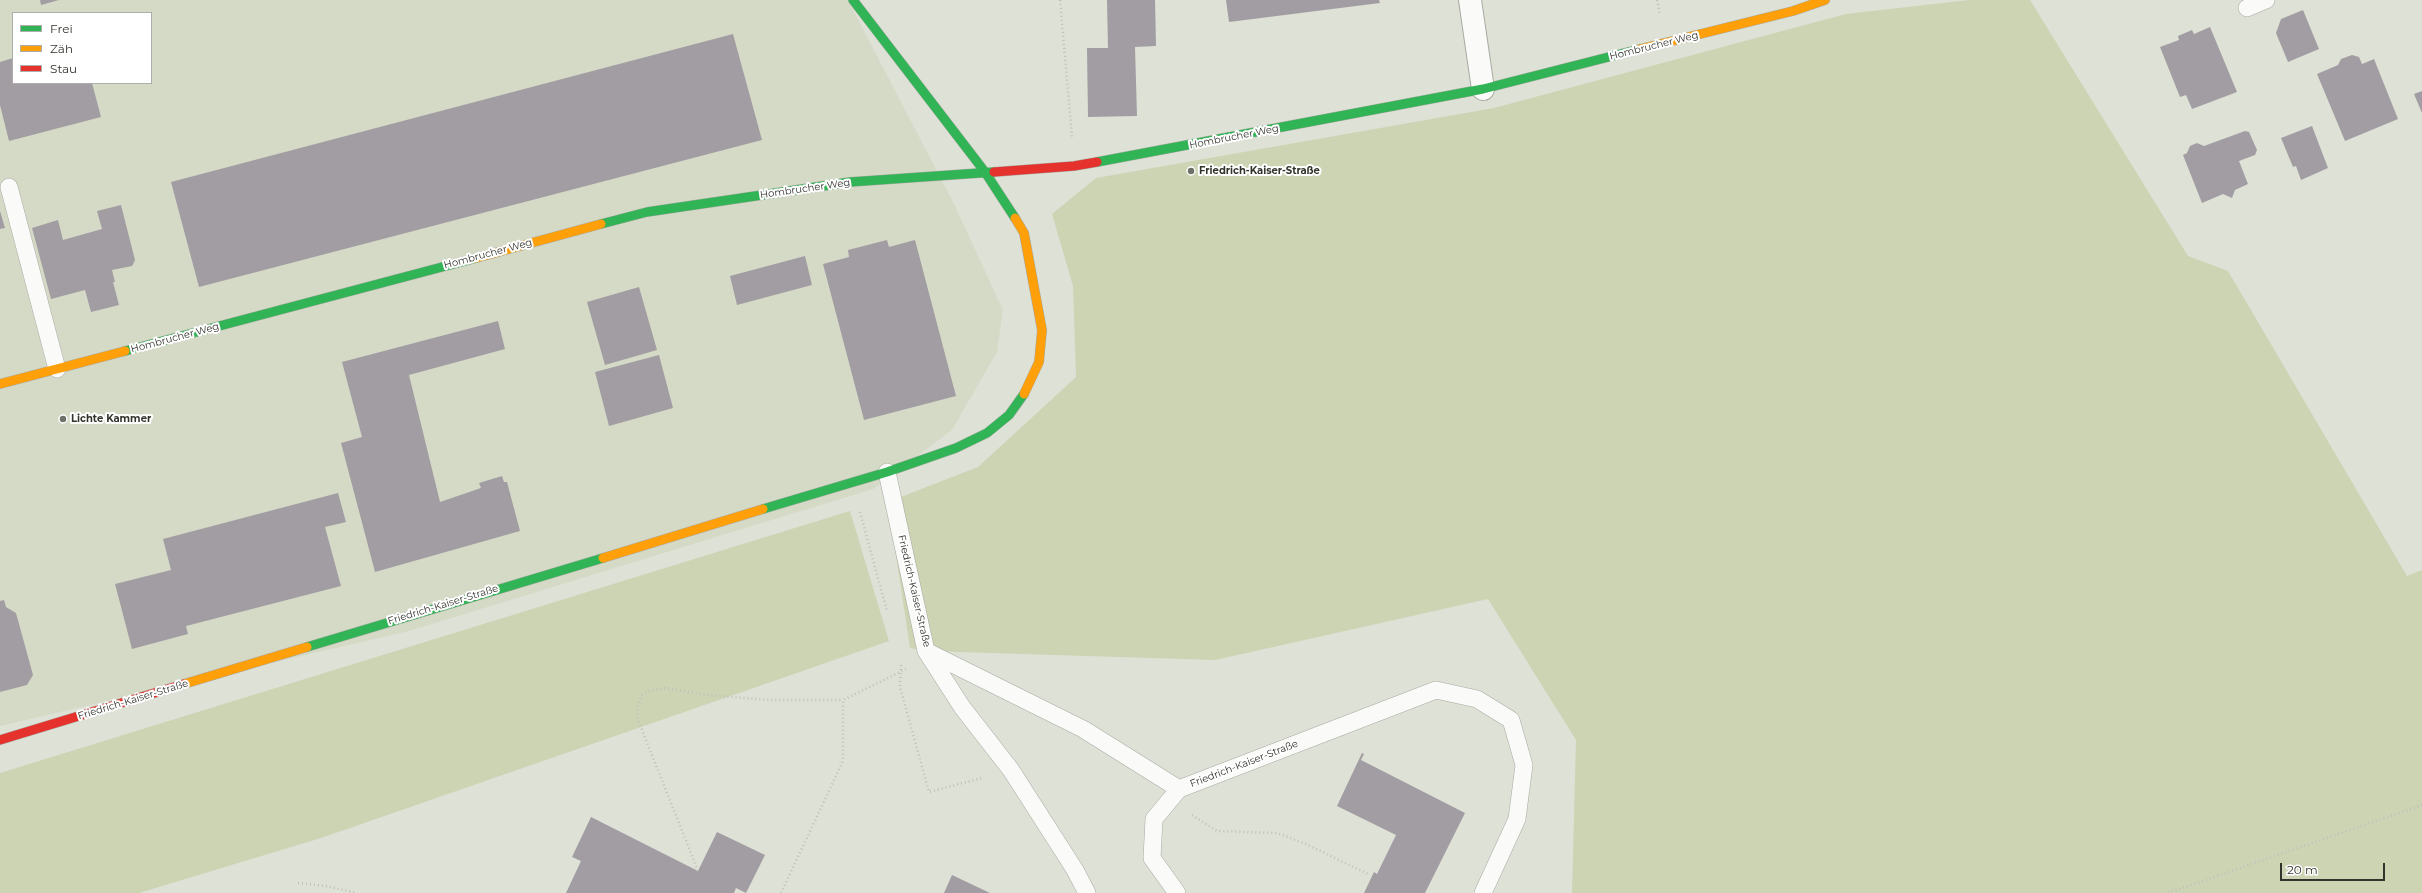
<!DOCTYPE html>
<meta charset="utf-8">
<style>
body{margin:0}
#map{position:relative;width:2422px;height:893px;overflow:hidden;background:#dee1d6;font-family:Montserrat,sans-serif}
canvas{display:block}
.legend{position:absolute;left:12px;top:12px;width:140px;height:72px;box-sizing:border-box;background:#fff;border:1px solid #adaeab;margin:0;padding:5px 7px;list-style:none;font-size:12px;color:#32342c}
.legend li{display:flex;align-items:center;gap:8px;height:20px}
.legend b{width:20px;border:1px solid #adaeab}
.scale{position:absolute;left:2280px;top:863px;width:105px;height:18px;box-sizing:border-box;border:2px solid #32342c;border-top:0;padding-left:5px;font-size:12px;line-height:14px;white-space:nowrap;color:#32342c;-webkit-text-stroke:3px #fff;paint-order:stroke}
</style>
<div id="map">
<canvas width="2422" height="893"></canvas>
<ul class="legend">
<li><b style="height:5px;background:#30b455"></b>Frei</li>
<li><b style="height:5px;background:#ff9f0a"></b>Zäh</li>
<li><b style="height:5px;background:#e5322d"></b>Stau</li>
</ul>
<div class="scale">20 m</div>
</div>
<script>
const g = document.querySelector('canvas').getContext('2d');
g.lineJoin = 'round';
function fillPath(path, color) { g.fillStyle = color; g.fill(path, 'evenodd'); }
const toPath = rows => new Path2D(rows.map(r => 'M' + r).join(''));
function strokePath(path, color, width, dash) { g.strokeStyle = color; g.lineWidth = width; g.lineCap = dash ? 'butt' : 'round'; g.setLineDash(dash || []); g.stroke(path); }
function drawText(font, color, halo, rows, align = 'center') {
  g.font = font + ' Montserrat,sans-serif'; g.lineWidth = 4; g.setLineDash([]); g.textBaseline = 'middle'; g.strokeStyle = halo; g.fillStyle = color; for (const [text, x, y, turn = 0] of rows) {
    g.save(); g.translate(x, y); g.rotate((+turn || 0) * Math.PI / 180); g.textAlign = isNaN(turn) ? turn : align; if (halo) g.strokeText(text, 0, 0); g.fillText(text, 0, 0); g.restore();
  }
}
const built = toPath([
 [0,0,848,0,955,206,1003,310,997,352,952,430,873,489,409,631,0,726],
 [13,13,151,13,151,83,13,83]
]);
const green = toPath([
 [1969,0,2030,0,2188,256,2228,271,2407,576,2422,570,2422,893,1572,893,1576,740,1488,599,1215,660,926,651,910,648,888,502,978,467,1076,377,1073,286,1052,214,1096,178,1494,108,1846,14],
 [850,511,889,641,321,838,139,893,0,893,0,773]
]);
const building = toPath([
 [40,0,59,0,41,5],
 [1107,0,1155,0,1156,46,1135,47,1137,116,1088,117,1087,48,1108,48],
 [1226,0,1379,0,1380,3,1229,22],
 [2303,10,2319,49,2288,62,2276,33,2281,19],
 [2210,27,2237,92,2192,109,2186,95,2180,97,2160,47,2179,40,2178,36,2192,30,2194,34],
 [733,34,762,140,199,287,171,182],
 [2352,55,2359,57,2362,64,2374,59,2398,119,2345,141,2317,74,2338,65,2341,59],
 [13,58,13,83,92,83,101,117,9,141,0,105,0,62],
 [2422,91,2422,113,2414,94],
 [2312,126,2328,168,2301,180,2296,166,2293,167,2281,138],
 [2245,131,2249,132,2257,150,2255,155,2239,161,2248,184,2235,190,2232,198,2223,194,2202,203,2183,155,2187,153,2190,146,2197,143,2204,146],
 [121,205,135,260,132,266,112,270,115,282,113,282,119,305,91,312,85,290,51,299,32,228,58,220,63,240,102,229,97,211],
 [0,211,5,228,0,229],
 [887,240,889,247,915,240,956,396,864,420,823,264,849,257,848,250],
 [805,256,812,285,737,305,730,276],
 [639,287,657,350,605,365,587,302],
 [498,321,505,349,409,375,440,502,481,488,479,483,502,476,504,482,507,482,520,531,375,572,341,443,362,437,342,362],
 [659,355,673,408,609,426,595,372],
 [338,493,346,522,325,527,341,586,186,626,188,634,132,649,115,584,171,570,163,539],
 [4,600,6,607,16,613,33,675,27,685,0,692,0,601],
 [1362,753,1364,754,1361,760,1465,813,1425,893,1364,893,1374,872,1377,874,1396,835,1337,806],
 [591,817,698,871,717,832,765,855,746,893,736,888,734,893,566,893,581,861,572,857],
 [952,875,990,893,944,893]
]);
const path = toPath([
 [1060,0,1072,137],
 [1657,0,1660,15],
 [860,512,887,611],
 [901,665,900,687,929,792,982,778],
 [1192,815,1217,831,1277,833,1306,844,1368,874],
 [698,871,638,720,637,709,642,695,648,691,665,688,707,695,769,700,843,700],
 [298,883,326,886,357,893],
 [781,893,843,761,843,700,906,669],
 [2168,893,2422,805]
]);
const lane = toPath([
 [2247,8,2266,0],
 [9,187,57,369],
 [887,472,926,651,962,707,1011,770,1075,870,1087,893],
 [926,651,1083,729,1179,789,1436,690,1477,699,1511,720,1524,765,1517,819,1483,893],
 [1177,893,1152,858,1154,819,1179,789]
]);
const street = toPath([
 [1470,0,1483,89]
]);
const fast = toPath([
 [853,0,985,172,1015,218],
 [1097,162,1483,89,1640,49],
 [601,224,647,212,850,182,994,172],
 [125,351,476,258],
 [763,509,887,472,956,448,987,433,1009,415,1024,394],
 [307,647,603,558]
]);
const slow = toPath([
 [1640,49,1793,11,1825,0],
 [1015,218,1024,233,1042,330,1039,362,1024,394],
 [476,258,601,224],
 [0,384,125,351],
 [603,558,763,509],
 [184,684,307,647]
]);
const jam = toPath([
 [994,172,1074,166,1097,162],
 [0,740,184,684]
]);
const markers = [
 [1191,171,4,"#6e7168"],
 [63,419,4,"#6e7168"]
];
const streetNames = [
 ["Hombrucher Weg",1654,46,-14],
 ["Hombrucher Weg",1234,137,-11],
 ["Hombrucher Weg",805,189,-8],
 ["Hombrucher Weg",488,254,-15],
 ["Hombrucher Weg",175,338,-15],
 ["Friedrich-Kaiser-Straße",914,591,77],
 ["Friedrich-Kaiser-Straße",443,605,-17],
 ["Friedrich-Kaiser-Straße",133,700,-17],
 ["Friedrich-Kaiser-Straße",1244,764,-21]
];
const poiNames = [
 ["Friedrich-Kaiser-Straße",1199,171],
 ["Lichte Kammer",71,419]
];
fillPath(built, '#d5dac7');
fillPath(green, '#ccd4b3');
fillPath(building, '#a29da2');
strokePath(lane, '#a8aaa2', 18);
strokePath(street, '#a8aaa2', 24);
strokePath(fast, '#a8aaa2', 10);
strokePath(slow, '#a8aaa2', 10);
strokePath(jam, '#a8aaa2', 10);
strokePath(path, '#bfc0bd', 2.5, [1, 3]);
strokePath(lane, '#fafaf9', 17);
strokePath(street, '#fafaf9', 22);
strokePath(fast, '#30b455', 9);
strokePath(slow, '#ff9f0a', 9);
strokePath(jam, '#e5322d', 9);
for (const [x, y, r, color] of markers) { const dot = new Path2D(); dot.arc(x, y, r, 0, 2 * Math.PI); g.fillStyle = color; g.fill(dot); strokePath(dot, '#fff', 1.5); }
drawText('10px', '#32342c', '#fff', streetNames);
drawText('bold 10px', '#32342c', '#fff', poiNames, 'left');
</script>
